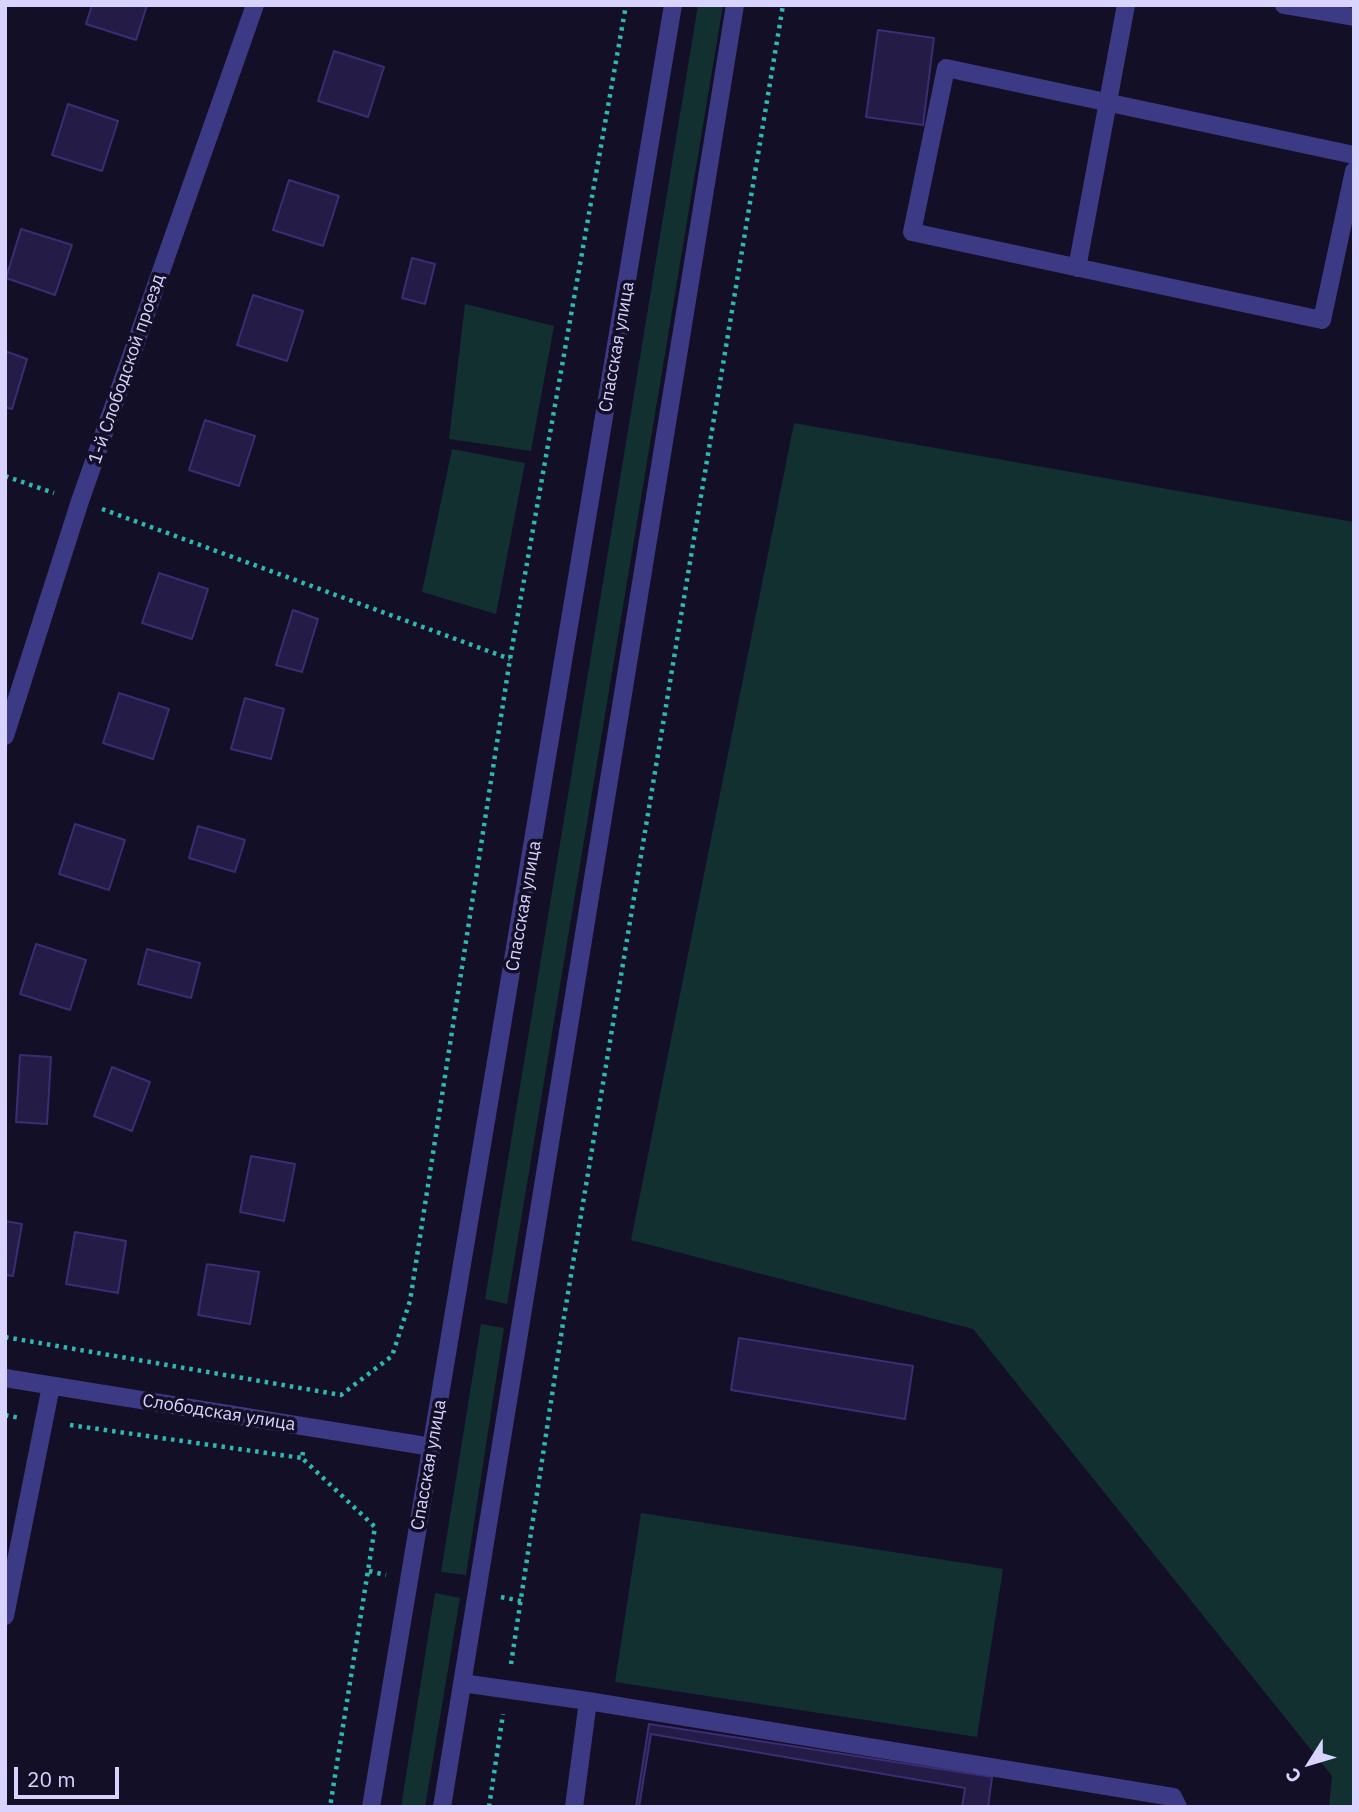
<!DOCTYPE html>
<meta charset="utf-8">
<style>
body{margin:0}
#map{position:relative;width:1359px;height:1812px;overflow:hidden;background:#130f26;font-family:"IBM Plex Sans",sans-serif}
canvas{display:block}
.frame{position:absolute;inset:0;border:7px solid #d9d4ff;pointer-events:none}
.north{position:absolute;left:1275px;top:1728px;width:70px;height:70px;-webkit-text-stroke:5px #130f26;paint-order:stroke;rotate:233deg;font-size:19px;font-weight:700;line-height:28px;text-align:center;color:#d9d4ff}
.north::after{content:'';display:block;margin:auto;width:24px;height:32px;background:#d9d4ff;clip-path:polygon(50% 0,100% 100%,50% 72%,0 100%)}
.scale{position:absolute;left:14px;top:1767px;width:105px;height:32px;box-sizing:border-box;border:4px solid #d9d4ff;border-top:0;padding-left:9px;font-size:21px;line-height:24px;white-space:nowrap;color:#d9d4ff;-webkit-text-stroke:5px #130f26;paint-order:stroke}
</style>
<div id="map">
<canvas width="1359" height="1812"></canvas>
<div class="frame"></div>
<div class="north">С</div>
<div class="scale">20 m</div>
</div>
<script>
const g = document.querySelector('canvas').getContext('2d');
g.lineJoin = 'round';
function fillPath(path, color) { g.fillStyle = color; g.fill(path, 'evenodd'); }
const toPath = rows => new Path2D(rows.map(r => 'M' + r).join(''));
function strokePath(path, color, width, dash) { g.strokeStyle = color; g.lineWidth = width; g.lineCap = dash ? 'butt' : 'round'; g.setLineDash(dash || []); g.stroke(path); }
function drawText(font, color, halo, rows, align = 'center') {
  g.font = font + ' "IBM Plex Sans",sans-serif'; g.lineWidth = 7; g.setLineDash([]); g.textBaseline = 'middle'; g.strokeStyle = halo; g.fillStyle = color; for (const [text, x, y, turn = 0] of rows) {
    g.save(); g.translate(x, y); g.rotate((+turn || 0) * Math.PI / 180); g.textAlign = isNaN(turn) ? turn : align; if (halo) g.strokeText(text, 0, 0); g.fillText(text, 0, 0); g.restore();
  }
}
const green = toPath([
 [698,5,723,5,507,1304,485,1299],
 [465,304,554,326,531,451,449,439],
 [794,423,1354,522,1354,1807,1329,1807,1332,1776,973,1329,631,1240],
 [452,449,525,463,496,614,422,592],
 [481,1324,504,1328,466,1575,441,1572],
 [641,1513,1003,1569,977,1737,615,1682],
 [435,1593,460,1598,425,1807,401,1807]
]);
const building = toPath([
 [92,5,147,5,136,40,86,24,92,5],
 [878,30,934,38,923,125,866,117,878,30],
 [334,51,384,67,368,117,318,101,334,51],
 [68,104,118,121,102,171,52,155,68,104],
 [289,180,339,196,323,246,273,230,289,180],
 [21,229,72,245,55,295,6,278,21,229],
 [412,258,435,264,425,304,402,298,412,258],
 [253,295,303,311,287,361,237,345,253,295],
 [5,351,27,359,12,409,5,407,5,351],
 [205,420,255,436,239,486,189,470,205,420],
 [159,573,208,589,192,639,142,623,159,573],
 [293,610,318,619,302,672,276,665,293,610],
 [119,693,169,709,153,759,103,743,119,693],
 [245,698,284,709,271,759,231,749,245,698],
 [75,824,125,840,109,890,59,874,75,824],
 [198,826,245,840,235,872,189,858,198,826],
 [36,944,86,960,70,1010,20,994,36,944],
 [147,949,200,963,191,998,138,984,147,949],
 [20,1055,51,1057,47,1124,16,1122,20,1055],
 [112,1067,150,1082,132,1131,94,1116,112,1067],
 [251,1156,295,1164,284,1221,240,1212,251,1156],
 [5,1221,22,1224,13,1276,5,1275,5,1221],
 [75,1232,126,1241,118,1293,66,1284,75,1232],
 [207,1264,259,1272,250,1324,198,1315,207,1264],
 [739,1338,913,1366,905,1419,731,1390,739,1338],
 [649,1724,992,1777,988,1807,636,1807,649,1724],
 [651,1734,965,1788,962,1807,639,1807,651,1734]
]);
const path = toPath([
 [5,476,54,493],
 [102,509,510,659],
 [5,1337,341,1395,392,1356,410,1301,510,659,626,5],
 [5,1415,20,1418],
 [70,1425,302,1458],
 [303,1452,302,1458,375,1527,330,1807],
 [369,1571,386,1575],
 [501,1597,521,1601],
 [511,1664,563,1323,783,5],
 [489,1807,503,1714]
]);
const minor = toPath([
 [1284,5,1354,17],
 [1354,155,946,68,912,232,1322,320,1354,171],
 [1077,268,1126,5],
 [5,736,80,501,255,5],
 [5,1378,432,1447],
 [5,1616,51,1386],
 [462,1683,588,1701,1173,1797,1178,1807],
 [371,1807,673,5],
 [442,1807,735,5],
 [574,1807,588,1701]
]);
const streetNames = [
 ["Спасская улица",617,347,-80],
 ["1-й Слободской проезд",127,369,-71],
 ["Спасская улица",524,906,-80],
 ["Слободская улица",219,1413,9],
 ["Спасская улица",429,1465,-80]
];
fillPath(green, '#12302f');
fillPath(building, '#241b47');
strokePath(building, '#3b2d73', 2);
strokePath(path, '#2fb8b0', 4.5, [3.5, 5]);
strokePath(minor, '#3d3a85', 18);
drawText('18px', '#d9d4ff', '#130f26', streetNames);
</script>
